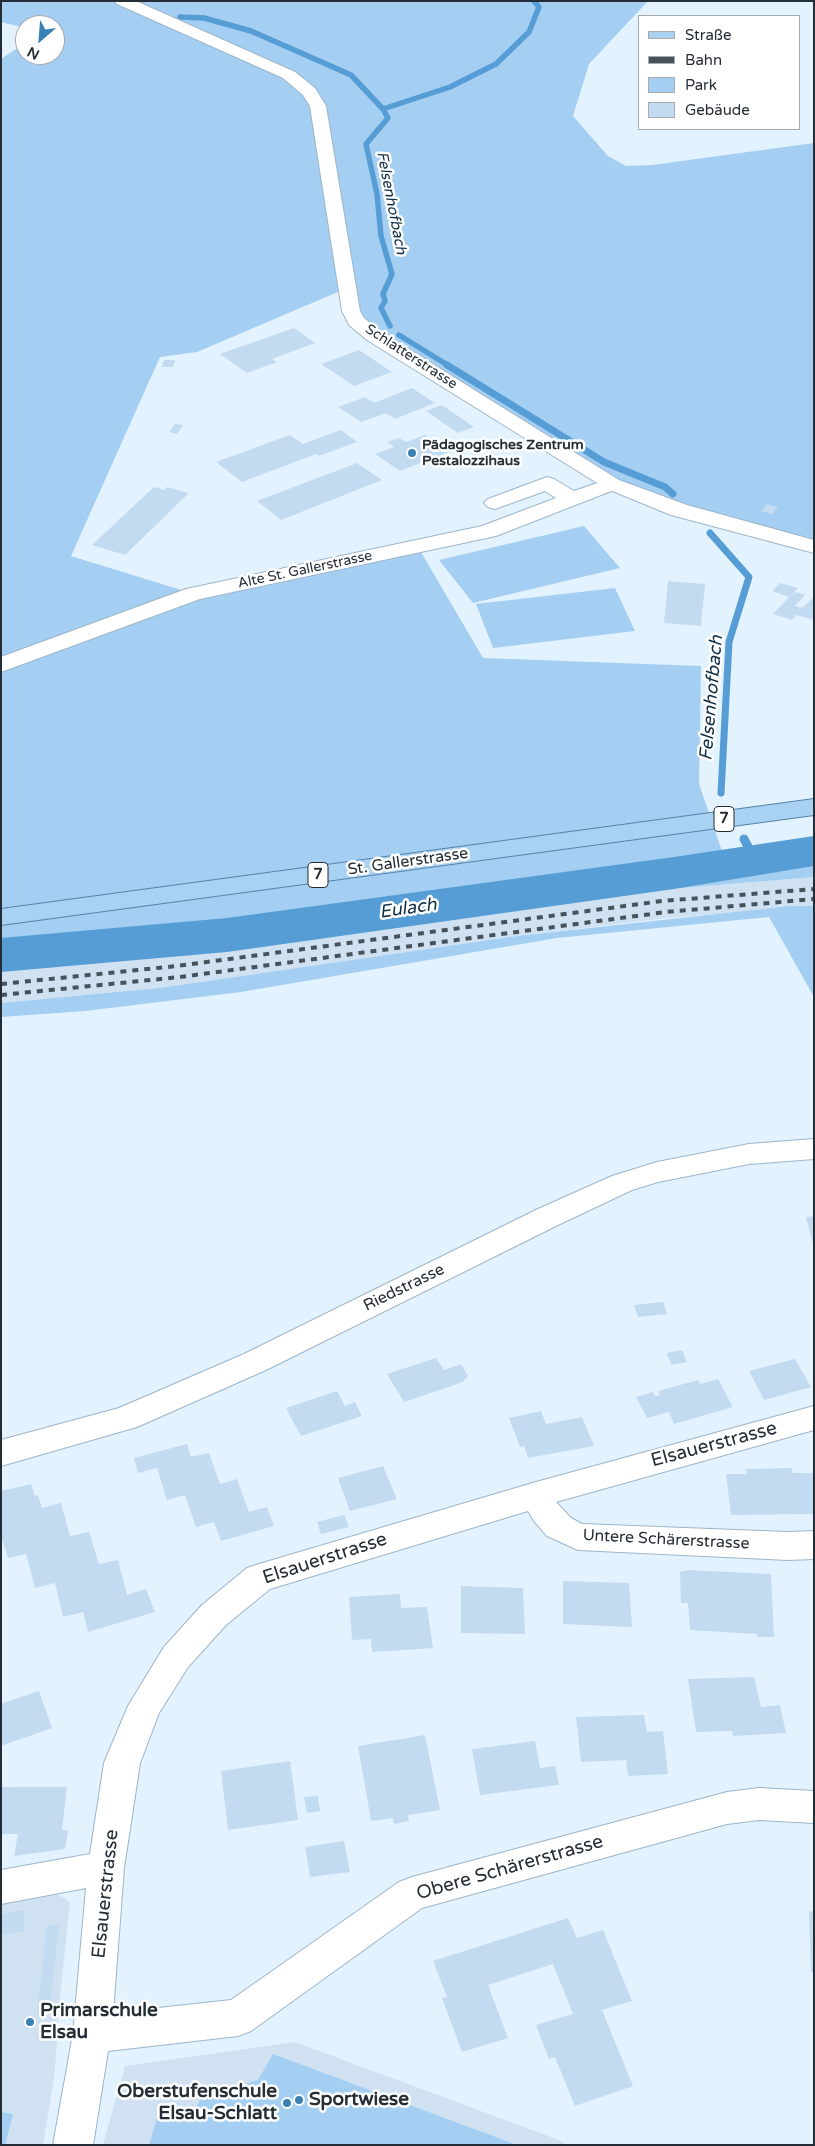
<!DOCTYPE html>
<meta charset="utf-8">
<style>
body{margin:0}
#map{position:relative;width:815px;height:2146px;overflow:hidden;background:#e3f2ff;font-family:"Varela Round",sans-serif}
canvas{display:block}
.frame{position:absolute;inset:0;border:2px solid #242d35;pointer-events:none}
.legend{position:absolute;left:638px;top:15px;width:162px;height:115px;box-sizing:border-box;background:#fff;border:1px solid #a7abae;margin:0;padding:6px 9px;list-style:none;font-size:15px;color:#242d35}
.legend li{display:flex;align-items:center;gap:10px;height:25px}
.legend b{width:25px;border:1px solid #a7abae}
.north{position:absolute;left:15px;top:15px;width:50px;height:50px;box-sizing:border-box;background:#fff;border:1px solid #a7abae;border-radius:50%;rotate:207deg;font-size:14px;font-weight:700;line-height:20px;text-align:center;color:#242d35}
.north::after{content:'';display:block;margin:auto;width:18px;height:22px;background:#3981b5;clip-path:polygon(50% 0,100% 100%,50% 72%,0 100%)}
</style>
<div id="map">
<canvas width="815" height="2146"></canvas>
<div class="frame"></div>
<ul class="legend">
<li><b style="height:6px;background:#a9d1f1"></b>Straße</li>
<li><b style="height:6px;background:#48525b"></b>Bahn</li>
<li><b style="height:14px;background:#a4cff2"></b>Park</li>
<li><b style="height:14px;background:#c3dbf0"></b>Gebäude</li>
</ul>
<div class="north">N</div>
</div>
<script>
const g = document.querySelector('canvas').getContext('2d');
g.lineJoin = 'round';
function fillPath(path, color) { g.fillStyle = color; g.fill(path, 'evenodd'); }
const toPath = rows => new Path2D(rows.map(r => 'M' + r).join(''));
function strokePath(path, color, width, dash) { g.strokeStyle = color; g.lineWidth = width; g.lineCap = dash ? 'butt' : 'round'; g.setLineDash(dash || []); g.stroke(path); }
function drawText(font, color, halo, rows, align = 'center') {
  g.font = font + ' "Varela Round",sans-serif'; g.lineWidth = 5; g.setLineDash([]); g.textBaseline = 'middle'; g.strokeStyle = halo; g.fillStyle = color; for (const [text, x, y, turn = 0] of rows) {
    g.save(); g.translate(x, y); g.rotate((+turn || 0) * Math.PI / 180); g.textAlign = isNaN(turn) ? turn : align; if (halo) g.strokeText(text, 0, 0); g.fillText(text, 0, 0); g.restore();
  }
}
const built = toPath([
 [814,877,814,906,668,918,517,936,159,988,1,1003,1,971,132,960,658,890],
 [56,1894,70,1902,59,2007,55,2071,43,2145,1,2145,1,1902],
 [295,2042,559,2140,566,2145,103,2145,125,2066]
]);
const green = toPath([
 [1,1,648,1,589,64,573,116,608,156,626,166,652,165,814,143,814,547,612,484,374,336,345,289,197,352,160,357,71,556,194,594,418,547,483,658,701,666,699,784,724,857,814,842,814,877,658,890,132,960,1,971,1,59,25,43,25,55,55,55,55,25,25,25,25,28,1,22],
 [584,526,620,568,473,603,439,560],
 [615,588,635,631,493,648,476,604],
 [790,906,814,906,814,997,769,917,557,938,241,992,85,1011,1,1017,1,1003,159,988,517,936],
 [273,2054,517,2145,149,2145,161,2105,194,2112,202,2096,258,2080],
 [1,2112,13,2114,5,2145,1,2145]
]);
const streamFar2 = toPath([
 [180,17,204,18,251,31,351,75,383,109,388,118,366,144,377,194,381,236,392,274,383,294,385,301,381,308,390,326],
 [383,109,450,87,496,64,529,32,539,7,534,1],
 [399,335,449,366]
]);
const streamFar1 = toPath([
 [447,365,604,462,665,487,673,494],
 [710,533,749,577,729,642,721,793]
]);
const stream = toPath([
 [744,839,755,860]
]);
const river = toPath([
 [814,836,814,866,674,889,227,952,1,972,1,938,227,918,674,857,814,836]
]);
const building = toPath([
 [294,328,315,343,272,359,277,362,247,373,220,354],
 [359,350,392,372,354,386,321,364],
 [164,360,175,360,173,367,162,367],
 [412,388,435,403,395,419,386,413,361,422,338,407,365,397,374,403],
 [442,405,474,427,458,433,426,411],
 [175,424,183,425,177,434,169,432],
 [341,430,357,442,319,456,316,454,242,482,216,462,290,435,303,444],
 [425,435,449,452,400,471,375,454,394,447,387,442,399,438,406,442],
 [357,463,382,480,281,520,257,501],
 [154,487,164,490,167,487,189,493,125,555,92,545],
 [767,504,778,507,772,514,761,511],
 [668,581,705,584,701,626,664,623],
 [780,583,798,588,790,597,796,592,805,595,795,606,802,608,814,597,814,620,796,615,792,620,773,614,789,597,772,591],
 [814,1216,814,1244,813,1244,806,1217],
 [663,1302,667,1314,638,1317,634,1305],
 [682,1350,687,1362,672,1365,666,1353],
 [436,1358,444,1370,461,1364,468,1376,463,1382,404,1402,387,1374],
 [795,1359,811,1387,764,1400,749,1371],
 [718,1379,733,1407,674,1424,669,1412,647,1418,636,1397,653,1392,655,1396,660,1395,658,1391,698,1380,700,1384],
 [337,1391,345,1406,355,1402,362,1416,301,1436,286,1408],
 [541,1411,546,1424,582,1417,594,1446,528,1458,524,1446,520,1447,509,1418],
 [187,1444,191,1457,209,1453,220,1484,237,1479,249,1512,267,1507,274,1526,221,1541,214,1522,196,1527,185,1495,167,1500,157,1468,138,1473,134,1458],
 [383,1466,397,1499,350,1511,338,1478],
 [791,1468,793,1473,814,1473,814,1514,731,1515,726,1474,747,1474,746,1469],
 [31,1484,35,1496,38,1495,42,1508,61,1503,70,1536,89,1532,99,1564,118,1560,127,1595,146,1589,155,1612,88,1632,83,1612,63,1617,55,1583,35,1588,26,1554,8,1558,1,1536,1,1491],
 [344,1515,349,1527,321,1534,317,1522],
 [688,1570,771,1574,774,1637,757,1637,757,1634,690,1630,688,1603,681,1603,680,1572],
 [563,1581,629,1583,632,1627,563,1624],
 [461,1586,523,1588,525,1634,461,1633],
 [400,1594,401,1608,427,1607,433,1648,372,1652,371,1639,352,1640,349,1597],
 [754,1677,761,1707,780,1705,786,1733,733,1736,732,1731,696,1732,688,1679],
 [39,1691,52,1728,1,1746,1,1704],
 [644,1715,647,1732,663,1731,668,1774,628,1776,626,1760,581,1762,576,1717],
 [425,1735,440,1810,408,1815,409,1821,394,1824,393,1818,371,1821,358,1746],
 [535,1741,540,1768,555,1766,559,1785,480,1795,472,1749],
 [290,1761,298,1820,228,1830,221,1771],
 [1,1787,67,1787,62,1830,68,1830,65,1849,14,1856,18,1834,1,1834],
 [318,1796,320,1811,307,1813,304,1797],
 [344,1841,350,1872,310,1877,305,1847],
 [23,1910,25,1931,1,1935,1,1914],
 [809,1911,814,1912,814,1972,811,1972],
 [568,1918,577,1938,603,1930,632,2001,602,2010,633,2086,575,2106,555,2057,549,2059,536,2025,573,2014,553,1964,488,1985,508,2038,462,2052,442,1998,447,1997,433,1961],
 [47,1925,59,1925,49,2014,37,2014]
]);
const minor = toPath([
 [547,477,554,479,574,491,612,478,619,480,622,484,619,488,496,536,200,599,1,672,1,657,186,589,482,526,556,498,545,491,495,509,488,507,484,503,488,499,547,477],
 [814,1139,814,1159,749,1164,658,1182,632,1190,558,1225,266,1370,137,1427,1,1466,1,1440,119,1408,244,1354,538,1209,612,1176,657,1162,749,1144,814,1139],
 [814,1406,814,1430,556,1502,571,1518,582,1524,788,1532,814,1531,814,1559,788,1560,578,1550,547,1536,534,1521,528,1511,270,1589,226,1625,188,1667,159,1713,140,1763,124,1868,113,2013,231,2000,399,1882,412,1877,727,1792,759,1788,814,1791,814,1823,759,1820,727,1824,422,1908,251,2031,238,2036,108,2051,93,2145,53,2145,73,2034,86,1888,1,1904,1,1870,90,1854,104,1763,128,1706,164,1647,202,1605,247,1568,259,1564,536,1482,814,1406]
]);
const tertiary = toPath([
 [114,1,136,1,295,72,315,88,326,106,360,311,364,318,381,332,619,480,687,505,814,540,814,553,671,515,605,488,367,340,349,325,342,311,310,106,303,95,283,78,117,4,114,1]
]);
const primary = toPath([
 [814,799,814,815,1,925,1,909,814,799]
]);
const rail = toPath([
 [1,984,177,966,662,901,814,889],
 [1,995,180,977,666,912,814,899]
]);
const markers = [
 [412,453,5,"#3981b5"],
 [30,2022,5,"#3981b5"],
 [299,2100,5,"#3981b5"],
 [287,2103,5,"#3981b5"]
];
const farStreetnames = [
 ["Schlatterstrasse",411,357,33],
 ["Alte St. Gallerstrasse",305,570,-12]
];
const farPoinames = [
 ["Pädagogisches Zentrum",422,445],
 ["Pestalozzihaus",422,461]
];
const farWaternames = [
 ["Felsenhofbach",391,203,79]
];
const shields = [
 [724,819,20],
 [318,875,20]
];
const shieldNames = [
 ["7",724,819],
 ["7",318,875]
];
const streetNames = [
 ["St. Gallerstrasse",408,862,-8],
 ["Riedstrasse",404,1288,-26],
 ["Untere Schärerstrasse",666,1540,3]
];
const waterNames = [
 ["Felsenhofbach",712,698,-85],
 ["Eulach",408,909,-8]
];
const nearStreetnames = [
 ["Elsauerstrasse",714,1445,-15],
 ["Elsauerstrasse",325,1559,-18],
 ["Obere Schärerstrasse",510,1868,-16],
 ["Elsauerstrasse",106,1894,-84]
];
const nearPoinames = [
 ["Primarschule",40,2011],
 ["Elsau",40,2033],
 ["Oberstufenschule",277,2092,"right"],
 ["Elsau-Schlatt",277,2114,"right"],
 ["Sportwiese",309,2100]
];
fillPath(built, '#d0e2f1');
fillPath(green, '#a4cff2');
strokePath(streamFar2, '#559dd4', 5.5);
strokePath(streamFar1, '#559dd4', 7);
strokePath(stream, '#559dd4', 9);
fillPath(river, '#559dd4');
fillPath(building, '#c3dbf0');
strokePath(minor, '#9db5c9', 2);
strokePath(tertiary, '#9db5c9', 2);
strokePath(primary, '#5584a9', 2);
fillPath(minor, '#fff');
fillPath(tertiary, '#fff');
fillPath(primary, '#a9d1f1');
strokePath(rail, '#48525b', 4, [6, 6]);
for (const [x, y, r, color] of markers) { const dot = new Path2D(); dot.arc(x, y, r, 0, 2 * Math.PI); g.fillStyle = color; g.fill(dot); strokePath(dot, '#fff', 2); }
drawText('14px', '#242d35', '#fff', farStreetnames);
drawText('bold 14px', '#242d35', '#fff', farPoinames, 'left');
drawText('italic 15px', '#0f2f46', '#fff', farWaternames);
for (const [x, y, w] of shields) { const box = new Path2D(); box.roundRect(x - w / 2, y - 12.5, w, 25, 4); g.fillStyle = '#fff'; g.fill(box); strokePath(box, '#242d35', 1); }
drawText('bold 15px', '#242d35', null, shieldNames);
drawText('16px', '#242d35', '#fff', streetNames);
drawText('italic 18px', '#0f2f46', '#fff', waterNames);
drawText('19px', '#242d35', '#fff', nearStreetnames);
drawText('bold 19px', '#242d35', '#fff', nearPoinames, 'left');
</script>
